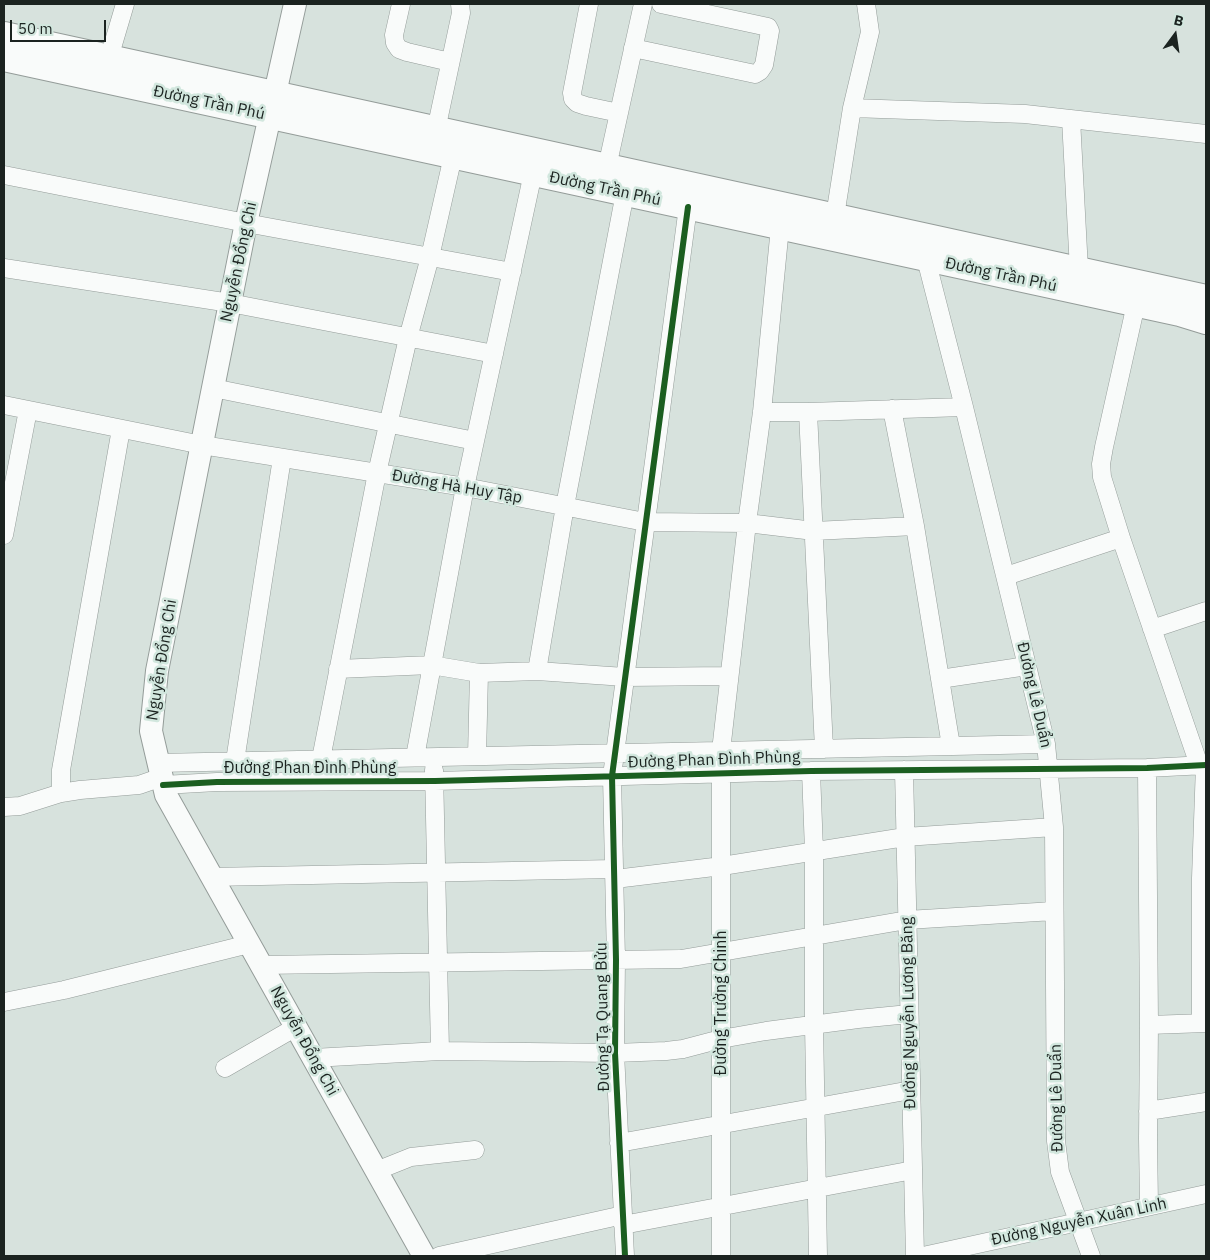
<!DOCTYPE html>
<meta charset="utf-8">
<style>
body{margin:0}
#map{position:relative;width:1210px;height:1260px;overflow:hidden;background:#d7e2dd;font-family:"IBM Plex Sans",sans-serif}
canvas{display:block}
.frame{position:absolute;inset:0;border:5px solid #1b2320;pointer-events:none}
.north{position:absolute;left:1150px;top:10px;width:50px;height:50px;-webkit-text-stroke:4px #d2e7de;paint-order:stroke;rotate:14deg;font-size:14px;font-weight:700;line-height:20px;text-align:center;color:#1b2320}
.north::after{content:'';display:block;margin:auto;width:18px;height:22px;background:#1b2320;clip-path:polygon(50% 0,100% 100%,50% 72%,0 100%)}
.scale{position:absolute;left:10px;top:20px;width:96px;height:22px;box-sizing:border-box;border:2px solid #1b2320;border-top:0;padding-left:6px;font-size:15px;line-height:18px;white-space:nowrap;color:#1b2320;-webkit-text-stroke:4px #d2e7de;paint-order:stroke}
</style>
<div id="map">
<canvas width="1210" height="1260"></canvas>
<div class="frame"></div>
<div class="north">B</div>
<div class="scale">50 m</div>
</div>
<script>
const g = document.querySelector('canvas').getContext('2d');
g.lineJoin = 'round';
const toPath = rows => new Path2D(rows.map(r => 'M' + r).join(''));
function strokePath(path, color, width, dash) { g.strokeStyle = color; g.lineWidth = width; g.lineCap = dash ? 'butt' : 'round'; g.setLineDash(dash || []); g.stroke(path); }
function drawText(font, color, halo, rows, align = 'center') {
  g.font = font + ' "IBM Plex Sans",sans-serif'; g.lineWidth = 5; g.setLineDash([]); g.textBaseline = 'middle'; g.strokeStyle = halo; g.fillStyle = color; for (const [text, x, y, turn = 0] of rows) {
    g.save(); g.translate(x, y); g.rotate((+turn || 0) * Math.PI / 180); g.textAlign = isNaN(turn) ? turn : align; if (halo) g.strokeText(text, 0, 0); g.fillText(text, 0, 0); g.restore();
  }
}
const minor = toPath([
 [401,4,394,35,395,43,399,49,407,52,450,62],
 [589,4,572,93,573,99,577,103,586,106,619,113],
 [633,48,755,74,760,71,764,65,770,31,768,27,661,4],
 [109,58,125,4],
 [852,108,1025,114,1206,134],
 [1071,119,1079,270],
 [436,130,461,13,460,4],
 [607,167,643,4],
 [4,175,246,223,512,272],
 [835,216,852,108,870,32,866,4],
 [926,259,964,407,1046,744,1054,827,1056,1141,1060,1172,1091,1256],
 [4,268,230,303,494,354],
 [1136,304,1104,447,1101,464,1102,477,1121,538,1199,765],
 [213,388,475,441],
 [4,405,202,445,465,487,645,522,747,523,814,531,915,526],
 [892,409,915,526,951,746],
 [762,412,808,412,964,407],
 [808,412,824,749],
 [4,535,28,410],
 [1006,576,1121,538],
 [1152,629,1206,611],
 [338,669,431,665,479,673,537,671,625,677,729,676],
 [537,671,565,506,625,193],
 [940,679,1027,666],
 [477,756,479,673],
 [415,757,465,487,533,173],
 [321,759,377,473,408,338,430,257,453,156],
 [235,761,282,458],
 [158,763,1046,744],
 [1147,768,1149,1025,1148,1138,1149,1206],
 [434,770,440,1051],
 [904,770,915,1256],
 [811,771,814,851,814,1024,818,1256],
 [163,785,217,782,435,781,811,771,1147,768,1206,765],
 [61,793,61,770,121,429],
 [4,807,20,806,61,793,80,790,139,785,162,777],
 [211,877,614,869],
 [615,879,722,866,905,837,1054,827],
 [261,965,681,959,907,920,1054,911],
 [4,1002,64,990,249,944],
 [1201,1023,1201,878,1205,765],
 [1149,1025,1206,1023],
 [313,1058,440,1051,615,1053,666,1051,683,1049,721,1039,766,1031,858,1019,909,1014],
 [225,1068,296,1027],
 [1148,1111,1206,1102],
 [619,1143,911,1090],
 [376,1171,411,1157,475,1150],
 [623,1225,913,1170],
 [439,1256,623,1215],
 [625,1256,615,1053,616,960,612,776,688,207],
 [721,1256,721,751,747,523,762,412,780,227],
 [923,1256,1206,1194]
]);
const major = toPath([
 [295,4,246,223,213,388,157,671,151,731,166,795,424,1256]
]);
const highway = toPath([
 [4,35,1206,298],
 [4,58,1180,313,1206,321]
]);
const cycleway = toPath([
 [163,785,217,782,435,781,811,771,1147,768,1206,765],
 [625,1256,615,1053,616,960,612,776,688,207]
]);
const streetNames = [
 ["Đường Trần Phú",209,103,12],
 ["Đường Trần Phú",605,189,12],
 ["Nguyễn Đổng Chi",239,262,-78],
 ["Đường Trần Phú",1001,275,12],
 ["Đường Hà Huy Tập",457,487,10],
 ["Nguyễn Đổng Chi",162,660,-81],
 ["Đường Lê Duẩn",1034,695,77],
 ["Đường Phan Đình Phùng",714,760,-2],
 ["Đường Phan Đình Phùng",310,768],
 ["Đường Trường Chinh",721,1003,-90],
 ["Đường Nguyễn Lương Băng",909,1013,-91],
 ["Đường Tạ Quang Bửu",603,1017,-91],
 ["Nguyễn Đổng Chi",304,1041,61],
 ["Đường Lê Duẩn",1057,1098,-91],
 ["Đường Nguyễn Xuân Linh",1079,1222,-12]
];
strokePath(minor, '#949c99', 19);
strokePath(major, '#949c99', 24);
strokePath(highway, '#949c99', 28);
strokePath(minor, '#f9fbfa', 18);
strokePath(major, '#f9fbfa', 22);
strokePath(highway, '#f9fbfa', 26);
strokePath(cycleway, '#1b5e20', 6);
drawText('16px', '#1b2320', '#d2e7de', streetNames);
</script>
